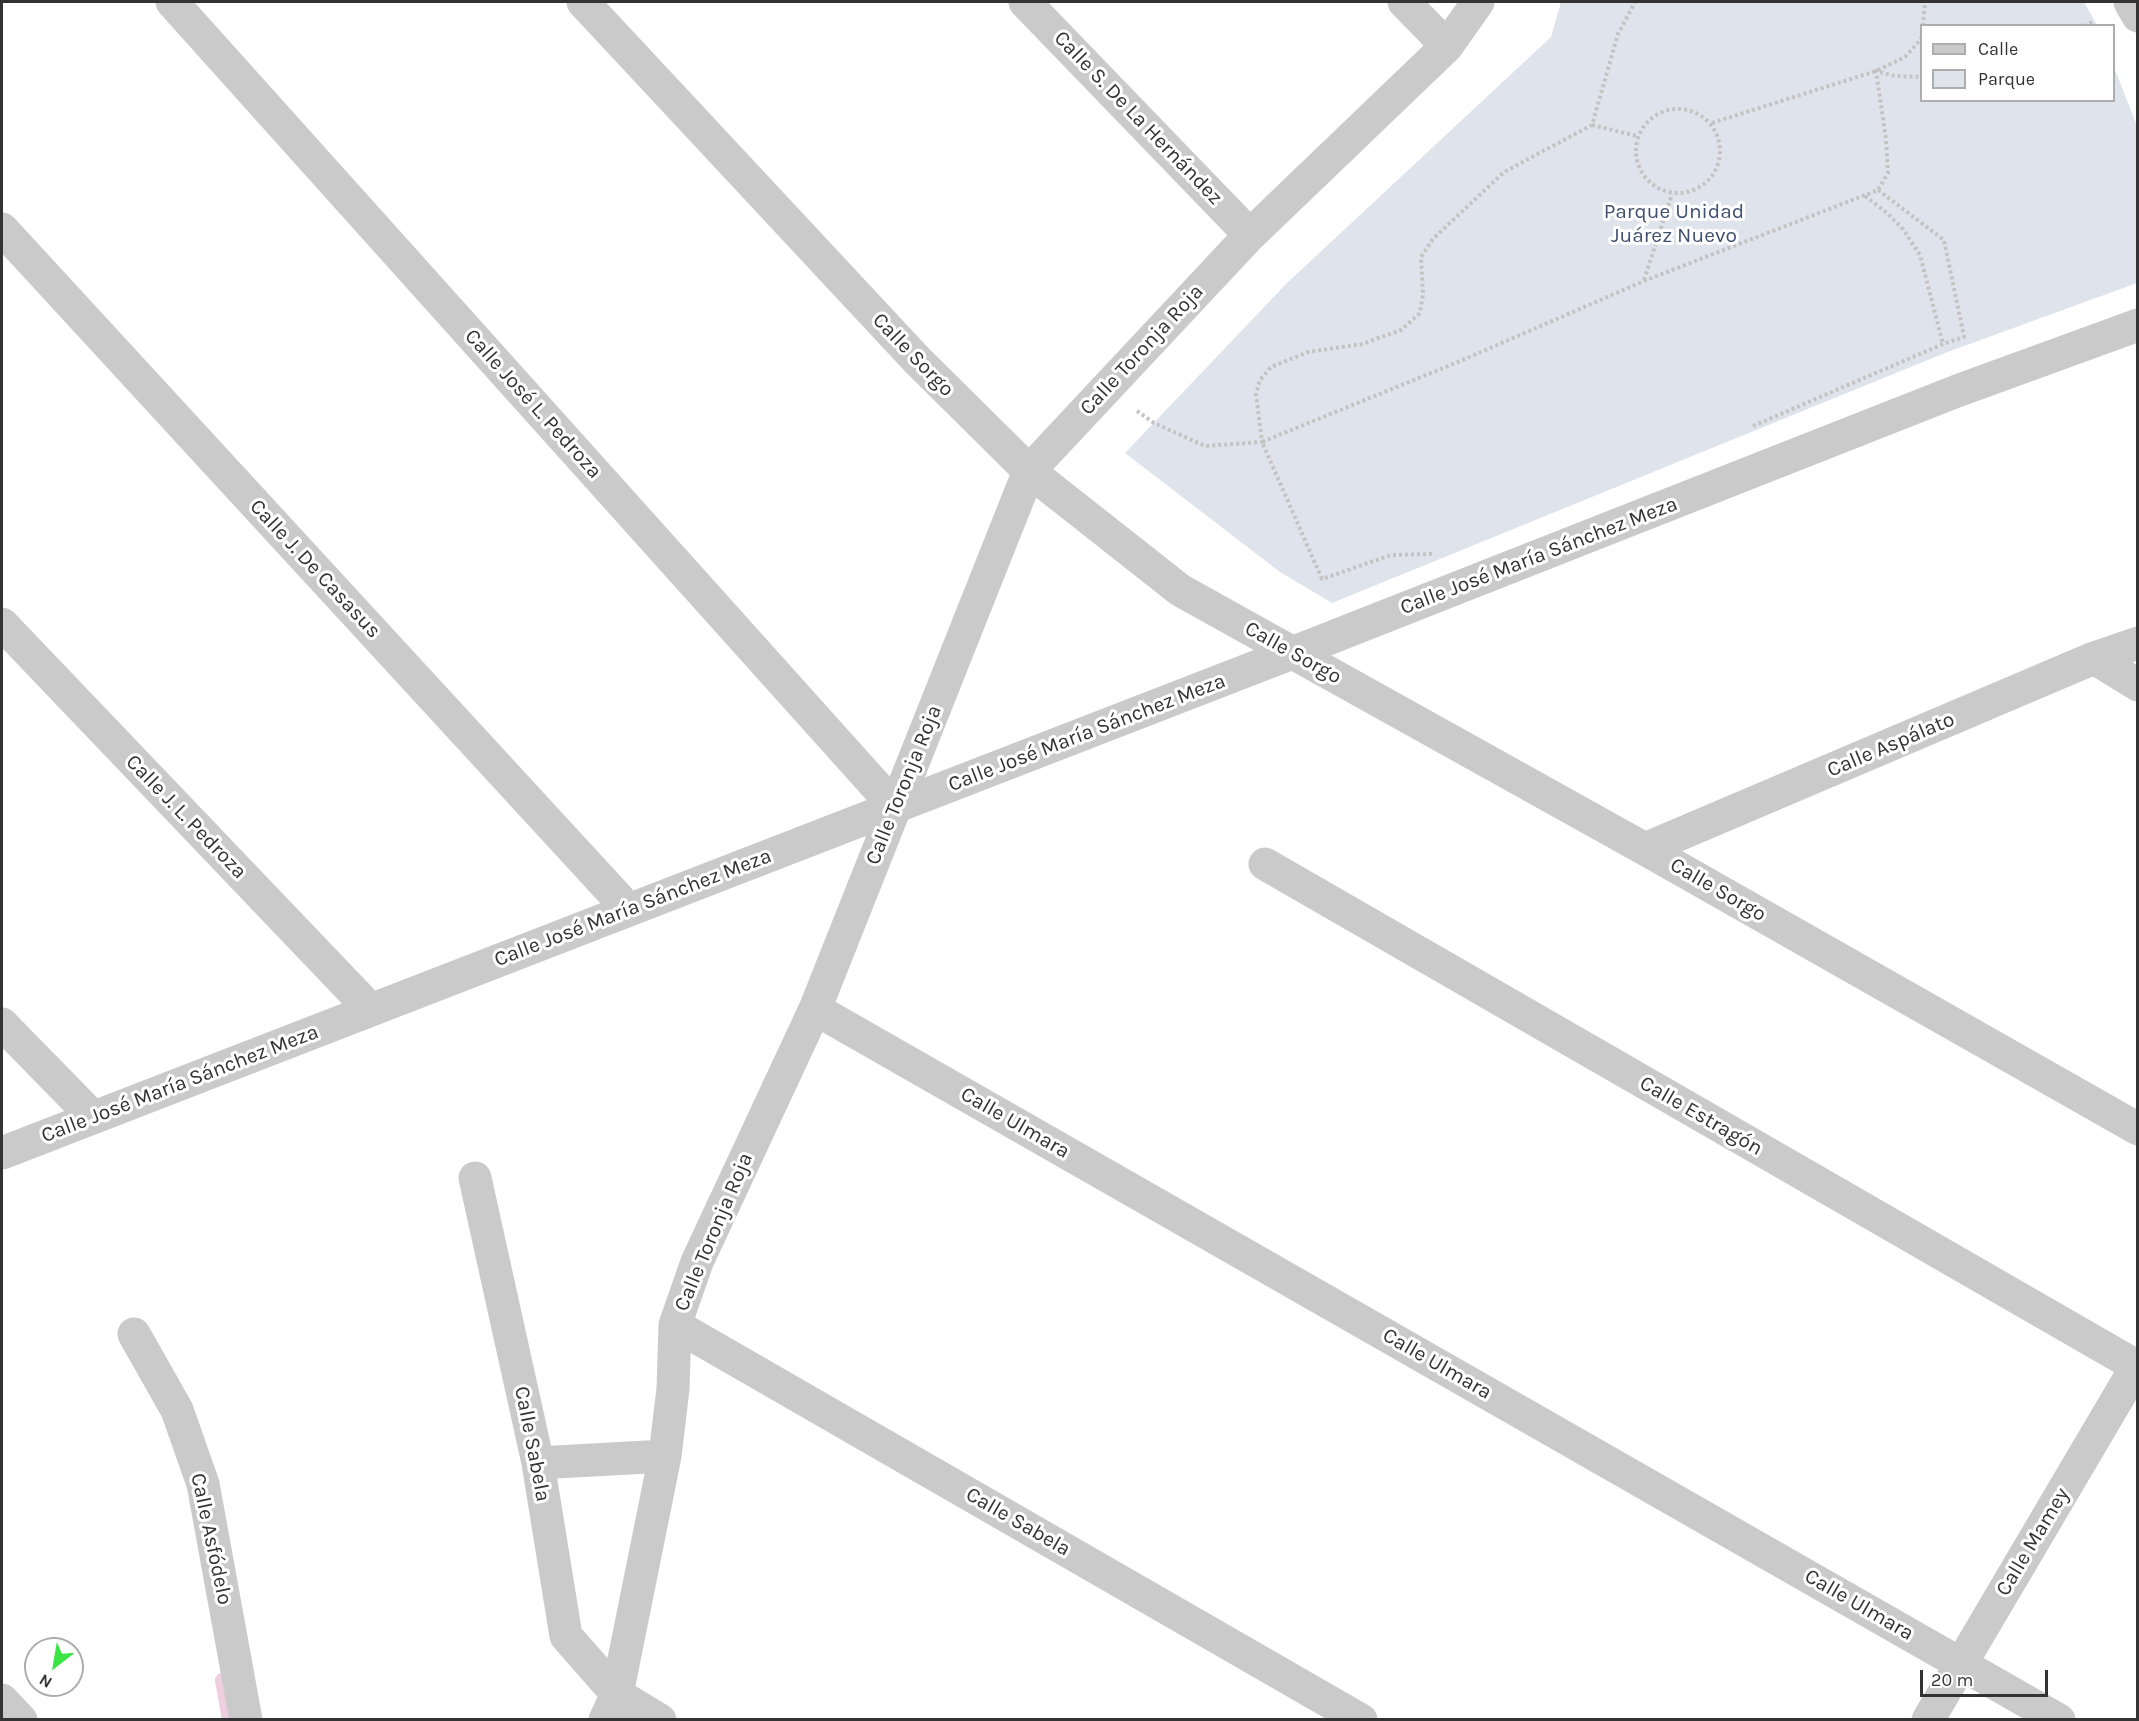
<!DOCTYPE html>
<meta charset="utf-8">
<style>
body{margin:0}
#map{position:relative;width:2139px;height:1721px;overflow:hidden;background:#fff;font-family:Karla,sans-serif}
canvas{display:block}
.frame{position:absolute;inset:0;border:3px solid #333;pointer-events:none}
.legend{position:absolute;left:1920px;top:24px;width:195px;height:78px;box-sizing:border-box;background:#fff;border:2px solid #adadad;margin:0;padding:8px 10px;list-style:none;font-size:18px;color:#333}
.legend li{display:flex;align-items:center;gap:12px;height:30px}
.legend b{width:30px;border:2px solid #adadad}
.north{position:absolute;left:24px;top:1637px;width:60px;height:60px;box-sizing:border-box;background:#fff;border:2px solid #adadad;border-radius:50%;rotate:211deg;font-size:16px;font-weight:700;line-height:24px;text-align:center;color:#333}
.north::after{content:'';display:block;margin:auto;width:21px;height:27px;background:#3be344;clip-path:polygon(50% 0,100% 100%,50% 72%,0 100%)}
.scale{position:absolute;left:1920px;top:1670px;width:128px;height:27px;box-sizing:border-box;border:3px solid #333;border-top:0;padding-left:8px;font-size:18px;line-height:21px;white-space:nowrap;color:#333;-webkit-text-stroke:4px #fff;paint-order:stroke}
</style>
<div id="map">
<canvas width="2139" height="1721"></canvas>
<div class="frame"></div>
<ul class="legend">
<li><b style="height:8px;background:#cacaca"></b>Calle</li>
<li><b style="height:16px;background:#dfe4ec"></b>Parque</li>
</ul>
<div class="north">N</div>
<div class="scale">20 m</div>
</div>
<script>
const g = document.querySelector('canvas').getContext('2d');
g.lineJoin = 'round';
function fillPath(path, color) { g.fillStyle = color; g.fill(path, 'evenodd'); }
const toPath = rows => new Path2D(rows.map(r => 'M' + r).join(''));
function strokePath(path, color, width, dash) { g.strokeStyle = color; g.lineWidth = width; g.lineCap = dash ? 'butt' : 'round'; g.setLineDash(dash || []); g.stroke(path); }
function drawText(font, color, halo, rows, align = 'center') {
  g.font = font + ' Karla,sans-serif'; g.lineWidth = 6; g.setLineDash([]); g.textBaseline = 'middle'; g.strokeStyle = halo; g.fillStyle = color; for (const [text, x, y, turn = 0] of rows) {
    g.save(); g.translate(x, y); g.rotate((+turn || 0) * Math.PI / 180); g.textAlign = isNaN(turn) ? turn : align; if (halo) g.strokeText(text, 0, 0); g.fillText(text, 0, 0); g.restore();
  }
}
const green = toPath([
 [1561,2,2084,2,2097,25,1922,26,1922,100,2114,100,2114,67,2137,126,2137,283,1945,353,1332,603,1280,572,1125,453,1287,283,1551,37]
]);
const stream = toPath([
 [222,1680,229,1720]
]);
const path = toPath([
 [1923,26,1925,2],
 [2084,26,2095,21],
 '1636 151a42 42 0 1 1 84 0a42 42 0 1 1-84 0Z',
 [1712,123,1876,71,1905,57,1921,39,1922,35],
 [1592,125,1637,136],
 [1865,196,1887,213,1903,229,1920,255,1943,344],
 [1644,280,1672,194],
 [1137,411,1154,423,1205,446,1262,442,1256,394,1260,380,1271,367,1308,352,1362,344,1401,330,1420,313,1423,294,1421,257,1433,239,1504,172,1592,125,1618,34,1635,2],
 [1753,426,1943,344,1964,337,1944,240,1878,190],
 [1432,554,1391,555,1322,579,1262,442,1458,362,1644,281,1878,190,1888,173,1886,139,1876,71,1895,76,1922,77]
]);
const minor = toPath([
 [172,2,895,807],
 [583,2,917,360,1029,471,1180,590,1645,849,2138,1129],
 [1025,2,1250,235],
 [1404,2,1447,46],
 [2130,2,2138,16],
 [2,229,629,910],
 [2,624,371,1010],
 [2094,658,2138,685],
 [1645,849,2094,658,2138,643],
 [1265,864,2138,1367],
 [815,1009,2059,1720],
 [2,1024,93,1117],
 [2,1153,1292,653,1957,391,2138,325],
 [475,1178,538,1463,566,1636,617,1694,660,1720],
 [675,1325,1361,1720],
 [134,1334,177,1410,203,1484,246,1720],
 [538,1463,665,1456],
 [2,1700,21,1720],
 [605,1720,617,1694,665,1456,673,1389,675,1325,697,1262,815,1009,1029,471,1250,235,1447,46,1478,2],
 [1928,1720,2138,1364]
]);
const streetNames = [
 ["Calle S. De La Hernández",1138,118,46],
 ["Calle Toronja Roja",1142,350,-47],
 ["Calle Sorgo",913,355,46],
 ["Calle José L. Pedroza",533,404,48],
 ["Calle José María Sánchez Meza",1539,556,-21],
 ["Calle J. De Casasus",315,569,47],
 ["Calle Sorgo",1293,653,29],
 ["Calle José María Sánchez Meza",1087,733,-21],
 ["Calle Aspálato",1891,745,-23],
 ["Calle Toronja Roja",904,785,-68],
 ["Calle J. L. Pedroza",186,817,46],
 ["Calle Sorgo",1718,890,30],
 ["Calle José María Sánchez Meza",633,908,-21],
 ["Calle José María Sánchez Meza",180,1084,-21],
 ["Calle Estragón",1701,1116,30],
 ["Calle Ulmara",1015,1123,30],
 ["Calle Toronja Roja",714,1232,-67],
 ["Calle Ulmara",1437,1364,30],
 ["Calle Sabela",532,1444,79],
 ["Calle Sabela",1018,1522,30],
 ["Calle Asfódelo",211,1539,78],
 ["Calle Mamey",2033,1542,-59],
 ["Calle Ulmara",1859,1605,30]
];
const parkNames = [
 ["Parque Unidad",1674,212],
 ["Juárez Nuevo",1674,236]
];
fillPath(green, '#dfe4ec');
strokePath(stream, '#edcfde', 14);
strokePath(path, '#c3c3c3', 4, [3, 3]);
strokePath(minor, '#cacaca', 33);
drawText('21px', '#333', '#fff', streetNames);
drawText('21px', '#40506f', '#fff', parkNames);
</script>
